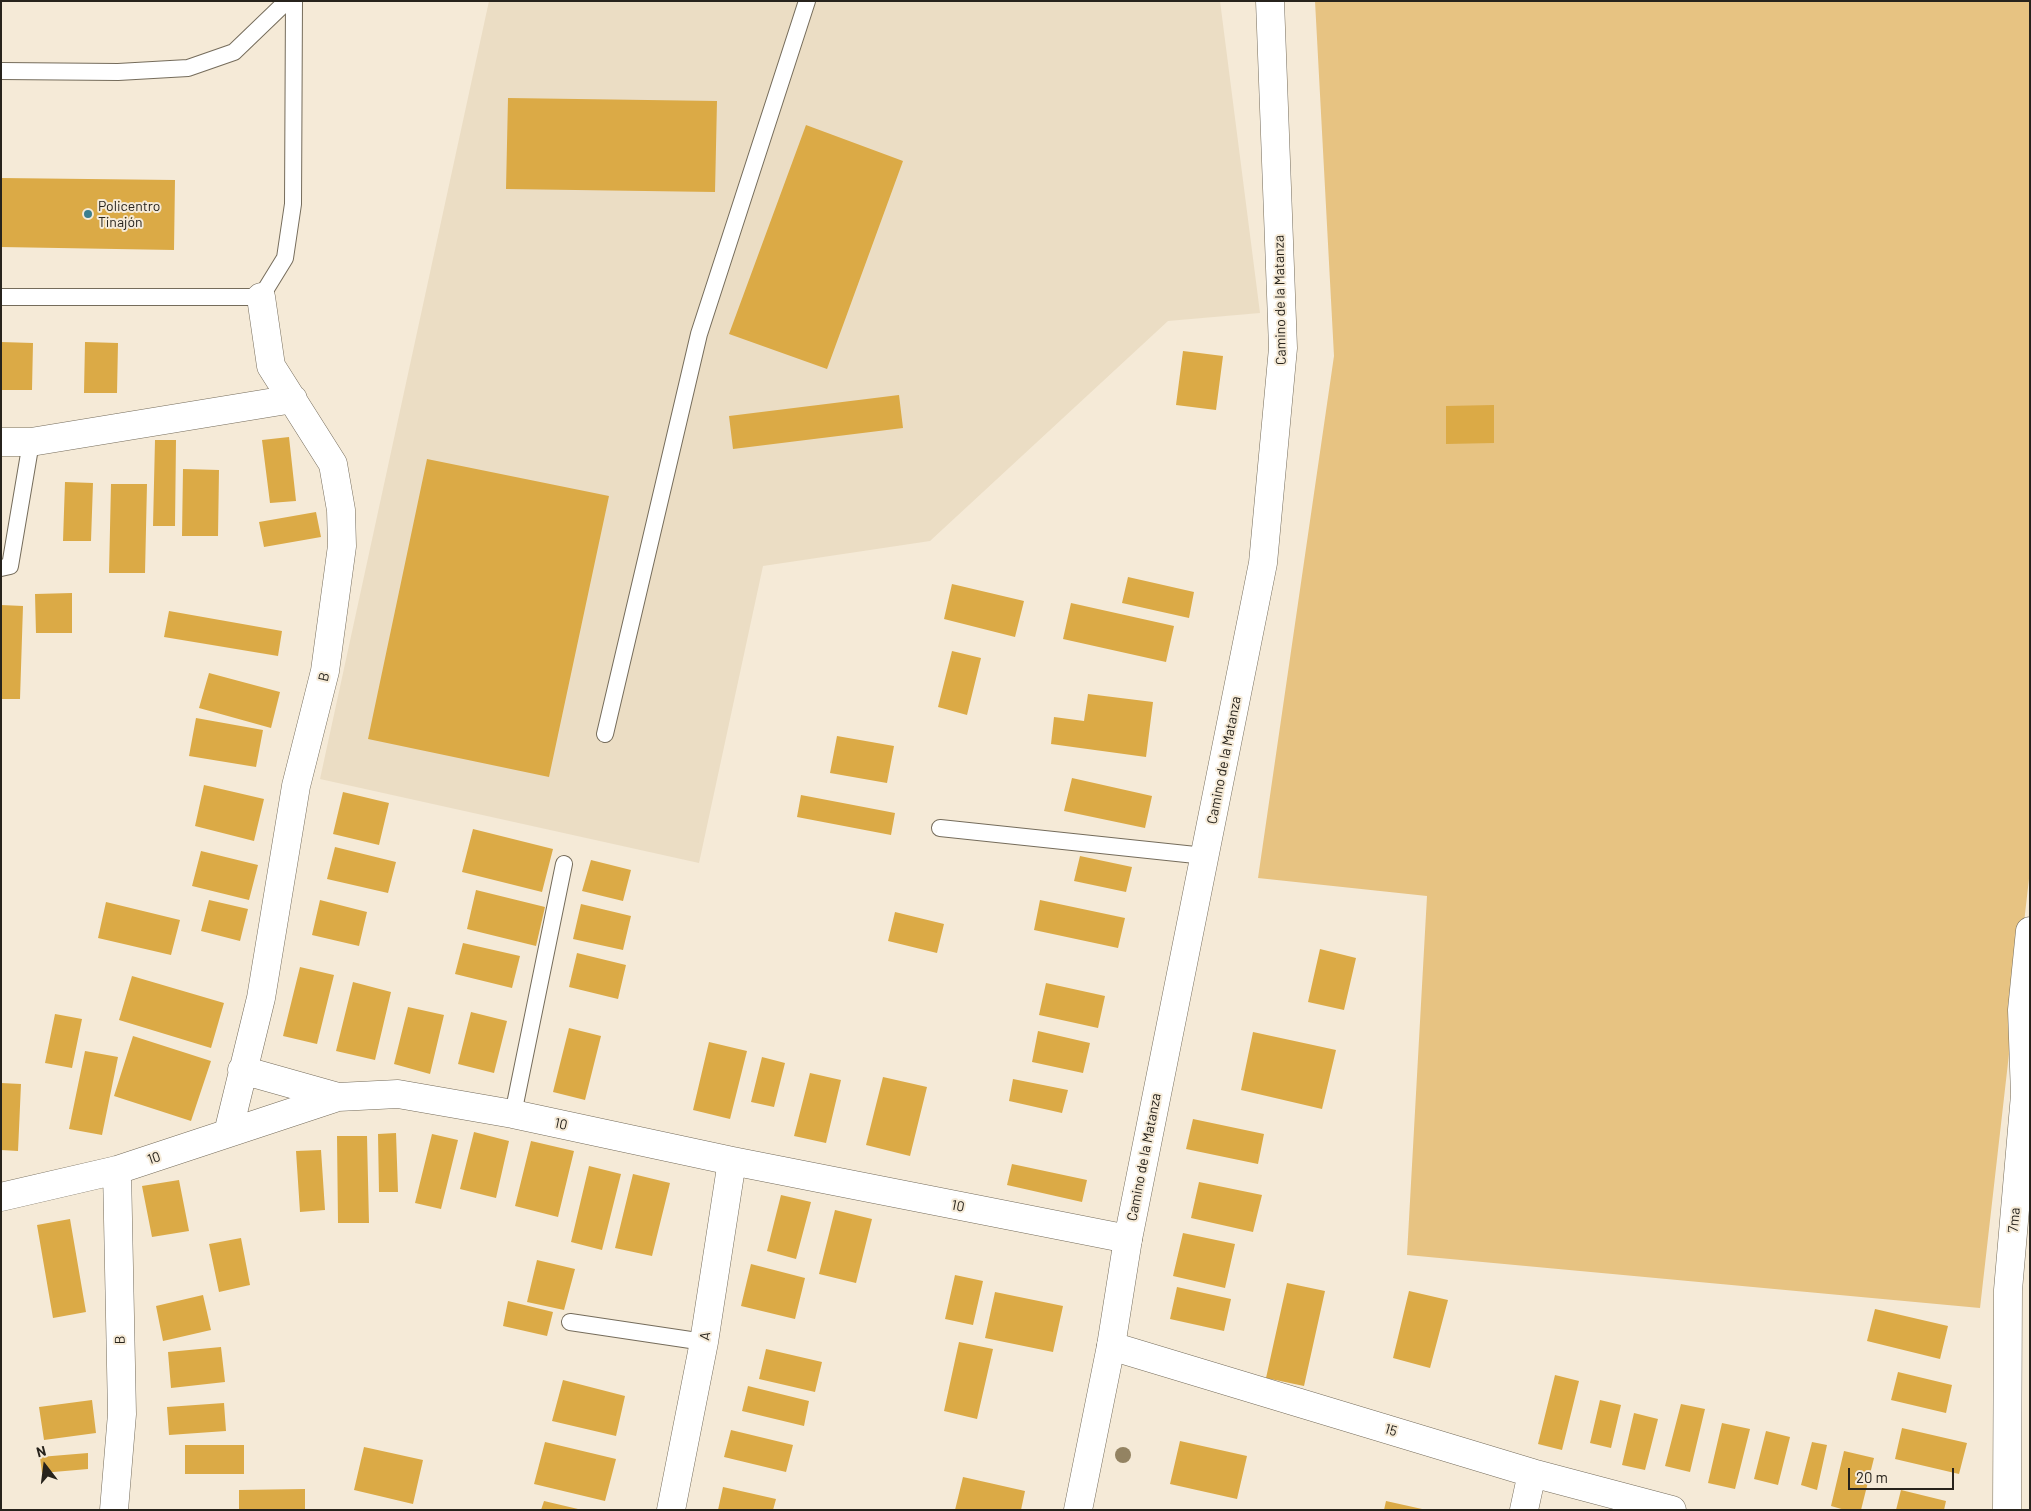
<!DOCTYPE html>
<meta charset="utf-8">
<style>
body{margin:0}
#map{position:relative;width:2031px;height:1511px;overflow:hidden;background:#f5ead7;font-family:Barlow,sans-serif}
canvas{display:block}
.frame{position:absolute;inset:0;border:2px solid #27231c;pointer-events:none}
.north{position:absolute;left:20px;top:1441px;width:50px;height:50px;-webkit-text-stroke:4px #f5ead7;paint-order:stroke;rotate:345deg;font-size:14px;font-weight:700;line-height:20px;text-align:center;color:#27231c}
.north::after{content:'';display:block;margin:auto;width:18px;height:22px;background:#27231c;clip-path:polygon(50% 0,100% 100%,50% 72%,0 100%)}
.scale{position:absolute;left:1848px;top:1468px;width:106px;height:22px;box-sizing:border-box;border:2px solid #27231c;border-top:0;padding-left:6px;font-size:15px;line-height:18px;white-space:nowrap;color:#27231c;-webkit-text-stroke:4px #f5ead7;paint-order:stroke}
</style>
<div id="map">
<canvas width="2031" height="1511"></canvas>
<div class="frame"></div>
<div class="north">N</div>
<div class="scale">20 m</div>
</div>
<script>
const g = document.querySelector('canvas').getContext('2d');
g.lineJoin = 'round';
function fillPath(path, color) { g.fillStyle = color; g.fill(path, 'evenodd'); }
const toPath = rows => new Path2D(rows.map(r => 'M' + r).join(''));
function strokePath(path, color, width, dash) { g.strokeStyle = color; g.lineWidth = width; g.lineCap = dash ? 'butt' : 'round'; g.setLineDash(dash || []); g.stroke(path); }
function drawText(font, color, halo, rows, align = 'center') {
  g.font = font + ' Barlow,sans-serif'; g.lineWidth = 4; g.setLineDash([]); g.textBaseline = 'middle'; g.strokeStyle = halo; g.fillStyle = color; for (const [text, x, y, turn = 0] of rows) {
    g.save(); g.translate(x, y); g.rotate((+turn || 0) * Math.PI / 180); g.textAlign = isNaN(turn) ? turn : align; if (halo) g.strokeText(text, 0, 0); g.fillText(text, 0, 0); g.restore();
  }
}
const built = toPath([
 [489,1,1220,1,1260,313,1168,321,930,541,763,566,699,863,320,779]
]);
const green = toPath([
 [1315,1,2030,1,2030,870,1980,1308,1407,1255,1427,896,1258,878,1334,356]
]);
const building = toPath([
 [508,98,717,101,715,192,506,189],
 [806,125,903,161,827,369,729,334],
 [1,178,175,180,174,250,1,247],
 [1,342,33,343,32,390,1,390],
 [85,342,118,343,117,393,84,393],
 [1183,351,1223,356,1216,410,1176,405],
 [899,395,903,428,733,449,729,416],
 [1494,405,1494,443,1446,444,1446,406],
 [289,437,296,501,270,503,262,440],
 [155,440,176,440,175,526,153,526],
 [427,459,609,496,549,777,368,739],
 [183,469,219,470,218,536,182,536],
 [65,482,93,483,91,541,63,541],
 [111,484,147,484,145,573,109,573],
 [316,512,321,537,264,547,259,522],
 [1128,577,1194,592,1189,618,1122,603],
 [952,584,1024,601,1015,637,944,619],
 [72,593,72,633,36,633,35,594],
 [1071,603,1174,626,1166,662,1063,639],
 [1,605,23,606,20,699,1,699],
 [169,611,282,631,278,656,164,637],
 [952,651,981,658,967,715,938,707],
 [209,673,280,692,271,728,199,708],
 [1088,694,1153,702,1146,757,1051,744,1054,717,1084,721],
 [196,718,263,730,256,767,189,756],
 [837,736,894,746,887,783,830,773],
 [1072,778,1152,796,1145,828,1064,811],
 [204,785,264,799,254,841,195,826],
 [343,792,389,803,379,845,333,834],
 [801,795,895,813,891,835,797,817],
 [473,829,553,849,542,892,462,872],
 [335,847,396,862,388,893,327,879],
 [201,851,258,865,249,900,192,886],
 [1080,856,1132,867,1126,892,1074,881],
 [591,860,631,870,623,901,582,891],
 [476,890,545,907,536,946,467,929],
 [209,900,248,909,240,941,201,931],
 [320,900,367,912,359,946,312,935],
 [1040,900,1125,918,1118,948,1034,930],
 [106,902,180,920,171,955,98,938],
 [581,904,631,916,623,950,573,939],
 [895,912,944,924,937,953,888,941],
 [463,943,520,956,512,988,455,974],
 [1320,949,1356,958,1344,1010,1308,1002],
 [577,953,626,965,618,999,569,987],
 [300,967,334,975,317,1044,283,1036],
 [132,976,224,1003,211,1048,119,1020],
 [353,982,391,992,375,1060,336,1051],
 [1046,983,1105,996,1098,1028,1039,1015],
 [408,1007,444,1015,430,1074,394,1064],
 [471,1012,507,1021,494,1073,458,1064],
 [55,1014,82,1019,72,1068,45,1063],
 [569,1028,601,1036,585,1100,553,1092],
 [1038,1031,1090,1043,1083,1073,1032,1062],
 [1253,1032,1336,1050,1322,1109,1241,1090],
 [133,1036,211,1061,191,1121,114,1096],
 [709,1042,747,1051,730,1119,693,1110],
 [85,1051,118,1057,102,1135,69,1129],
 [762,1057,785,1063,774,1107,751,1102],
 [810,1073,841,1080,826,1143,794,1136],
 [883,1077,927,1087,910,1156,866,1145],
 [1013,1079,1068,1090,1062,1113,1009,1101],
 [1,1083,21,1084,18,1151,1,1150],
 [1193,1119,1264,1134,1258,1164,1186,1149],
 [474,1132,509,1141,496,1198,460,1189],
 [396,1133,398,1192,379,1192,378,1134],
 [432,1134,458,1140,441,1209,415,1203],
 [337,1136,367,1136,369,1223,338,1223],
 [531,1141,574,1151,558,1217,515,1206],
 [321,1150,325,1210,300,1212,296,1151],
 [1012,1164,1087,1180,1082,1202,1007,1185],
 [589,1166,621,1174,602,1250,571,1242],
 [633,1174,670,1183,652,1256,615,1248],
 [179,1180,189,1231,152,1237,142,1186],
 [1199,1182,1262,1195,1253,1232,1191,1218],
 [781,1195,811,1202,796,1259,767,1251],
 [835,1210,872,1219,856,1283,819,1274],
 [70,1219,86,1312,53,1318,37,1225],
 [1183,1233,1235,1244,1225,1288,1173,1276],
 [241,1238,250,1285,219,1292,209,1244],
 [537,1260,575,1269,564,1310,527,1302],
 [751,1264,805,1278,795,1319,741,1306],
 [955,1275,983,1281,973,1325,945,1319],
 [1287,1283,1325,1291,1304,1386,1266,1378],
 [1177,1287,1231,1299,1224,1331,1170,1319],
 [1409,1291,1448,1300,1430,1368,1393,1358],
 [995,1292,1063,1306,1053,1352,985,1338],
 [203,1295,211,1330,163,1341,156,1306],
 [508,1301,553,1312,547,1336,503,1326],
 [1875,1309,1948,1326,1940,1359,1867,1341],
 [959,1342,993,1349,977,1419,944,1411],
 [221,1347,225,1382,171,1388,168,1352],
 [766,1349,822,1362,815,1392,759,1379],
 [1898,1372,1952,1385,1946,1413,1891,1400],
 [1555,1375,1579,1381,1562,1450,1538,1444],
 [563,1380,625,1396,616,1436,552,1421],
 [748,1386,809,1401,804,1426,742,1411],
 [92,1400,96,1433,44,1440,39,1407],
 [1600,1400,1621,1405,1611,1448,1590,1443],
 [224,1403,226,1431,169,1435,167,1407],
 [1681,1404,1705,1409,1690,1472,1665,1466],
 [1634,1413,1658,1419,1645,1470,1622,1465],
 [1722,1423,1750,1429,1735,1489,1708,1483],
 [1902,1428,1967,1443,1959,1474,1895,1459],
 [731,1430,793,1445,786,1472,724,1457],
 [1766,1431,1790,1437,1778,1485,1754,1479],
 [1180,1441,1247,1456,1237,1499,1170,1484],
 [545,1442,616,1459,605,1501,534,1484],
 [1812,1442,1827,1445,1817,1490,1801,1485],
 [185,1445,244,1445,244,1474,185,1474],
 [364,1447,423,1460,413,1504,354,1490],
 [1844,1451,1874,1458,1861,1510,1845,1510,1831,1506],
 [88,1453,88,1469,42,1473,40,1457],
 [963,1477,1025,1491,1021,1510,955,1510],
 [723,1487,776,1499,773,1510,718,1510],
 [305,1489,305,1510,239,1510,239,1490],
 [1901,1490,1946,1501,1944,1510,1896,1510],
 [544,1501,578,1509,578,1510,541,1510],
 [1386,1501,1422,1509,1422,1510,1384,1510]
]);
const service = toPath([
 [1,71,118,72,188,68,234,52,287,1],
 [1,297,261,297,285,258,293,204,294,1],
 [1,568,10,566,31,442],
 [605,734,699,334,807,1],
 [940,828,1205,856],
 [513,1114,564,864],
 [570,1322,704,1342]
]);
const minor = toPath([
 [1,442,31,442,293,399],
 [242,1070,338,1097],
 [228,1133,261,998,296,786,325,671,342,546,341,510,333,464,271,366,261,297],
 [1,1197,117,1170,338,1097,398,1094,513,1114,732,1161,1128,1239],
 [1111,1346,1532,1473,1672,1510],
 [114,1510,122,1414,117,1170],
 [671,1510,704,1342,732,1161],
 [1524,1510,1532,1473],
 [2007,1510,2008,1290,2025,1095,2022,1010,2030,931]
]);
const secondary = toPath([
 [1078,1510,1111,1346,1128,1239,1263,563,1283,348,1270,1]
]);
const trees = [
 [1123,1455]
];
const markers = [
 [88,214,5,"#3b7e8e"]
];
const poiNames = [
 ["Policentro",98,206],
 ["Tinajón",98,222]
];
const streetNames = [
 ["Camino de la Matanza",1280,300,-91],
 ["B",324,677,-77],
 ["Camino de la Matanza",1224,760,-79],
 ["10",561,1124,12],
 ["Camino de la Matanza",1144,1157,-79],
 ["10",154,1158,-19],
 ["10",958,1206,11],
 ["7ma",2014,1220,-85],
 ["A",705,1336,-81],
 ["B",120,1340,-91],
 ["15",1391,1430,17]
];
fillPath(built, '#ebddc4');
fillPath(green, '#e7c382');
fillPath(building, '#dbaa46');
strokePath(service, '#756c5b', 18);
strokePath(minor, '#756c5b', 29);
strokePath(secondary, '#756c5b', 29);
strokePath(service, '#fff', 16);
strokePath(minor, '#fff', 28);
strokePath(secondary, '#fff', 28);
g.fillStyle = '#938362';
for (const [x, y] of trees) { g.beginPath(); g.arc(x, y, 8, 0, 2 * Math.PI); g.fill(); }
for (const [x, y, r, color] of markers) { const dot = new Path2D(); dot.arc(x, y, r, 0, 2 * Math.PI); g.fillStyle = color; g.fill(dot); strokePath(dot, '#f5ead7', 2); }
drawText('14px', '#27231c', '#f5ead7', poiNames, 'left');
drawText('14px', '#27231c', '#f5ead7', streetNames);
</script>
